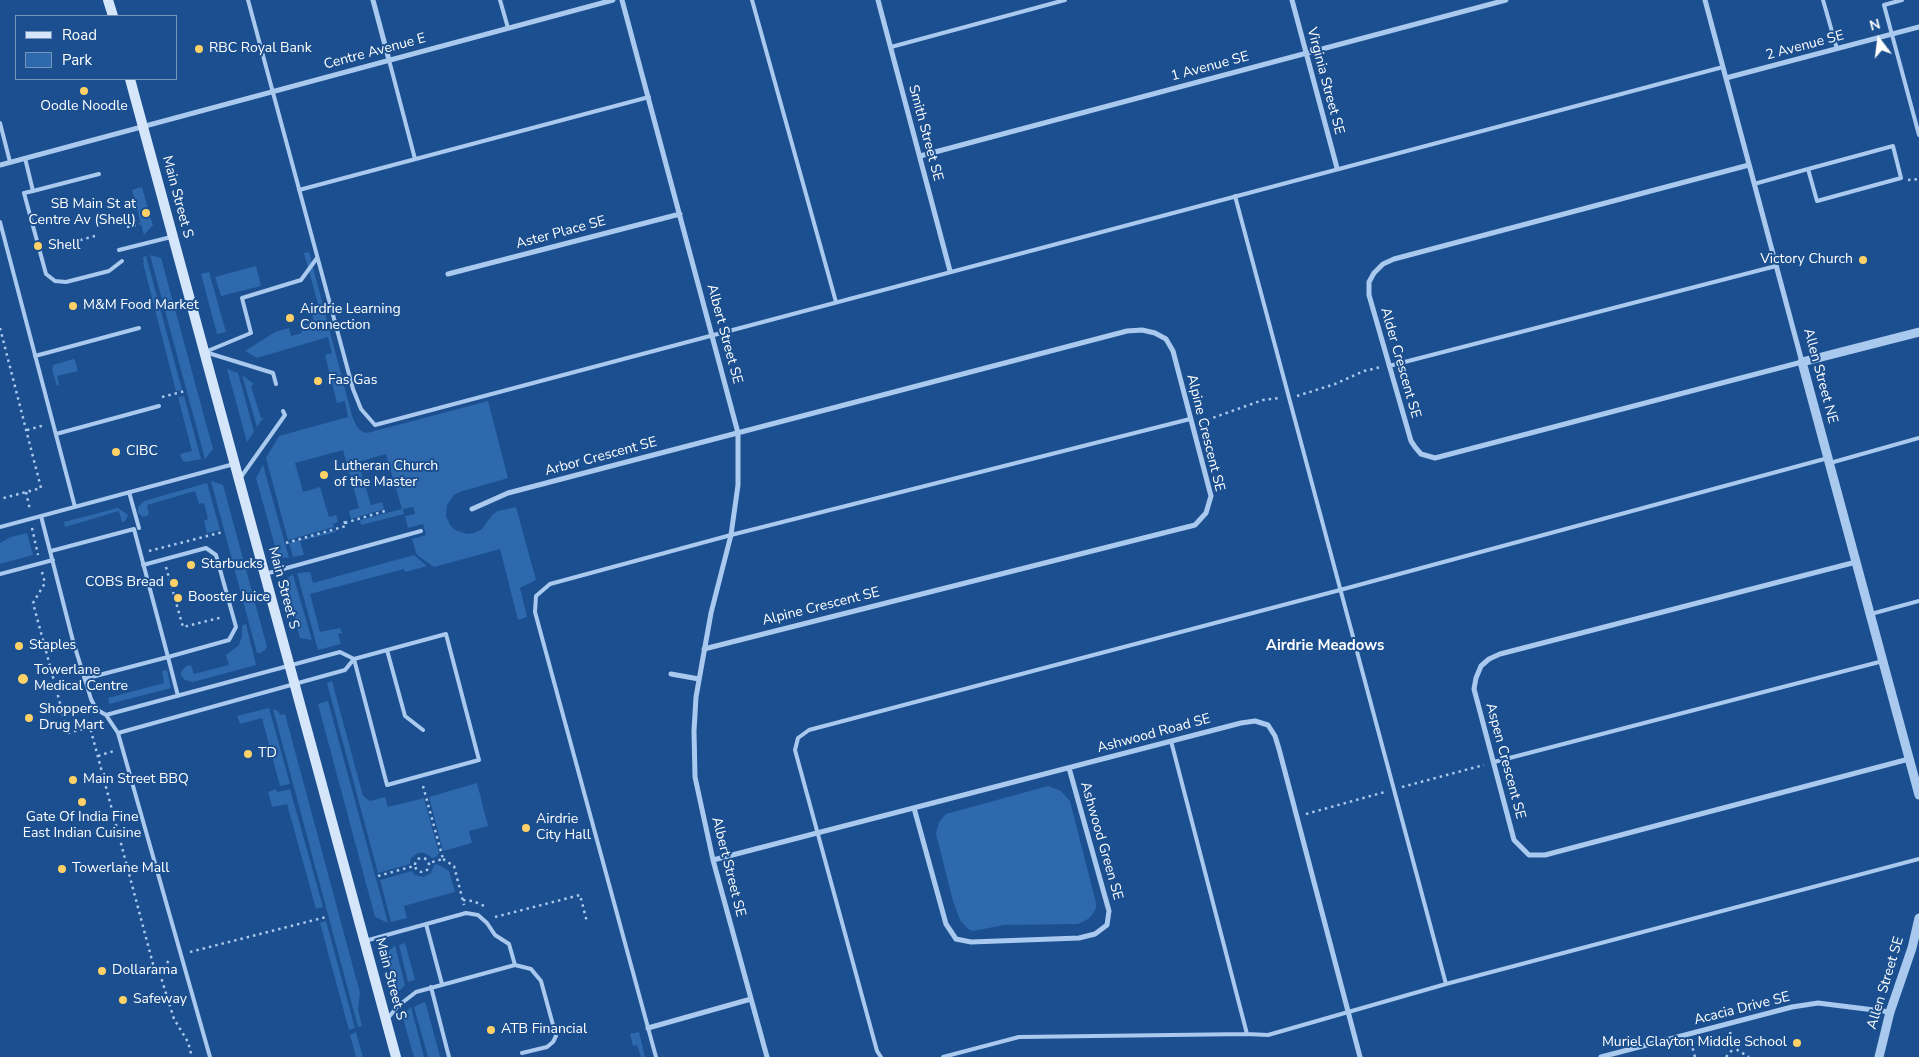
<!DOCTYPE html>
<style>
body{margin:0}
#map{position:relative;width:1919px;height:1057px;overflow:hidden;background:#1b4f8f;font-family:"Nunito Sans",sans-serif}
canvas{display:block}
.legend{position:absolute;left:15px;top:15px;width:162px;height:65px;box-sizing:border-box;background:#1b4f8f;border:1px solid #7695bc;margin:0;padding:6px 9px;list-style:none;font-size:15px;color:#fff}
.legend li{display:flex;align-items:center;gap:10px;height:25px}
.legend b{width:25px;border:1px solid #7695bc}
.north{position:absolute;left:1854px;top:15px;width:50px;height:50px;-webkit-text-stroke:4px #1b4f8f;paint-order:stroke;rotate:345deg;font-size:14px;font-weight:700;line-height:20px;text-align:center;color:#fff}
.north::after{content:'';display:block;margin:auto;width:18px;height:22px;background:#fff;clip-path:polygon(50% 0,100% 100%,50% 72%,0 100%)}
</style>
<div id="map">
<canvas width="1919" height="1057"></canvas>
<ul class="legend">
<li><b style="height:6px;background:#d6e6fa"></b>Road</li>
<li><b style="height:14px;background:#2e69ad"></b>Park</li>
</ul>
<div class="north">N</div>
</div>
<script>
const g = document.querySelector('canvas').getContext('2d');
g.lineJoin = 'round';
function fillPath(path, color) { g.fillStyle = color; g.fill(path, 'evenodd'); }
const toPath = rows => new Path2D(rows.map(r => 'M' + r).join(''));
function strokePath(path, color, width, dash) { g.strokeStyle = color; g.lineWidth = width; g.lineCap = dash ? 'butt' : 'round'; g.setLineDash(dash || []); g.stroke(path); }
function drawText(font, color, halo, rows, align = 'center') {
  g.font = font + ' "Nunito Sans",sans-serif'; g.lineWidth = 4; g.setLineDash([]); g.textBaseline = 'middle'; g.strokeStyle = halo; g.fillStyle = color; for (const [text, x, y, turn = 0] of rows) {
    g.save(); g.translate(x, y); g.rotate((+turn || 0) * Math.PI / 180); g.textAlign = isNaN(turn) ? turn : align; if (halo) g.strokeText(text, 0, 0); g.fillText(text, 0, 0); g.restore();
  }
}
const green = toPath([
 [142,187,148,209,142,211,144,218,150,216,153,225,144,235,132,190],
 [309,252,352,416,356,425,361,431,367,433,488,401,508,478,460,492,454,495,447,505,446,516,450,525,455,530,467,534,474,533,481,530,493,514,498,511,516,507,536,580,520,588,527,617,518,620,500,549,434,567,417,555,412,539,426,535,423,524,408,528,405,516,415,514,413,507,403,509,404,514,361,525,360,520,402,509,386,454,358,462,371,505,382,502,384,509,351,519,349,511,359,508,343,450,295,463,303,492,320,487,329,517,336,515,338,522,333,524,334,527,288,540,266,458,279,436,348,417,345,401,337,403,325,355,332,353,328,337,257,358,245,351,275,332,289,328,291,336,302,333,301,325,314,322,312,314,320,311,304,253],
 [150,255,161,258,213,449,205,459],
 [146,256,182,390,176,391,143,263,144,263,143,257],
 [256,266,261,286,221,296,215,277],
 [209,272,226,332,217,334,201,274],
 [73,359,75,360,78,371,57,376,59,385,57,386,52,370,53,365],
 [227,369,238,373,254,432,247,442],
 [242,375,254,384,251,386,261,418,263,418,257,427],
 [184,396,201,459,186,462,182,460,180,454,192,451,178,397],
 [263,465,289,558,278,557,256,478],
 [211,481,223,485,267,647,265,650,260,653,257,653],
 [207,483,220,530,207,533,204,521,208,519,204,503,199,504,195,491,147,505,149,515,143,517,138,513,138,507,144,501],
 [118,508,128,515,125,521,122,522,119,511,65,527,64,522],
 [335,530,336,532,300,541,304,555,293,557,289,543],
 [27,533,33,555,0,564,0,543,11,537],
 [414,555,427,566,405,572,404,569,310,594,320,632,340,628,342,633,338,634,341,644,318,650,297,573,310,572,313,583],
 [293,574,293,575,312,640,300,638,284,581],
 [246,624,256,665,193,682,185,680,181,675,181,672,186,666,191,665,194,674,229,665,226,655,239,645,242,636,242,626],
 [167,670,171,688,109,704,108,698,164,683,162,671],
 [332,681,363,796,370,801,385,797,388,807,424,798,439,853,436,857,432,858,425,853,418,853,411,858,410,864,378,873,327,683],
 [328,701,388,923,375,917,318,704],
 [269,708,290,784,280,786,262,718,240,724,237,716],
 [273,709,278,711,280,715,285,714,360,993,358,1009,362,1026,358,1027],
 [477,783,488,826,469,831,472,843,443,851,429,797],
 [1048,786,1061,791,1070,801,1096,903,1096,908,1092,915,1088,919,1078,924,1004,925,973,931,968,929,960,920,953,901,936,834,939,822,946,814],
 [276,789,277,792,290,789,323,907,316,909,287,804,273,807,272,806,268,792],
 [437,864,449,871,455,892,404,906,407,918,391,922,380,880,412,871,415,875,424,877,431,873,434,865],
 [326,921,355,1028,349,1030,320,923],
 [405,943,415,980,408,982,399,945],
 [395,945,405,985,397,993,386,954],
 [424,1002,426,1004,440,1057,428,1057,414,1007],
 [411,1007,424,1057,414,1057,402,1015],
 [356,1032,363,1057,356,1057,350,1035],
 [639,1032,645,1057,641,1057,637,1045,633,1046,630,1034]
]);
const path = toPath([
 [1908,180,1919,179],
 [127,227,140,224],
 [55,247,95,236],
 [0,328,41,488,0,499],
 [1297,396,1335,384,1364,371,1381,367],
 [162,397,185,391],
 [1201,422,1263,400,1279,398],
 [27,430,45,425],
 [26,492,30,510],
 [345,523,388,510],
 [32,528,38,555],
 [286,543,346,526,344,520],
 [149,551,223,532],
 [166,567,183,627,223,617],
 [42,572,45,583,33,603,68,733,90,727,153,964,160,974,174,1019,188,1042,192,1057],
 [98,756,114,751],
 [423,786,443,859,429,863],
 [1402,787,1484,765],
 [1306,814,1385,792],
 '415 865a7 7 0 1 1 14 0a7 7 0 1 1-14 0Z',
 [443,859,454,866,464,905],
 [378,876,414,866],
 [463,900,473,901,484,906],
 [495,917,580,895,587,922],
 [190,952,326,917],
 [160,974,169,960],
 [1730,1032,1734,1048,1749,1057],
 [1691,1042,1695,1057],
 [1726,1057,1734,1048]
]);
const service = toPath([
 [248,0,353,389,361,409,375,425,1723,67],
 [500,0,508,28],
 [752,0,836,302],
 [1823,0,1837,49],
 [1902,0,1884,5,1919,135],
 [891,47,1065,0],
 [389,60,415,159],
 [0,123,10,162],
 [25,158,33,191,99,174],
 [1754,184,1808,169,1893,146,1901,178,1817,201,1808,169],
 [299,190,649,97],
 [33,191,24,193,46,274,55,281,66,282,109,271,122,261],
 [1235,196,1446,984,1919,859],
 [0,222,75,507],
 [119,250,171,237],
 [35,356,139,328],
 [1389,366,1776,266],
 [276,384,273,373,205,352,251,333,242,298,301,280,317,258],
 [56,434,159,406],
 [1830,463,1919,438],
 [241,477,285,415,283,411],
 [129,492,139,528],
 [41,516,73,641,91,699,96,709,106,715,118,733,210,1057],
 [0,527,234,464],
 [51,551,134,529,168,657,84,679],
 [143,565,206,548,216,555,236,627,229,640,168,657,178,696],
 [0,574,53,560],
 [265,574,421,531],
 [1871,614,1919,601],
 [387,650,405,716,423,730],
 [106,715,340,652,354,659,387,785,479,760,446,634,354,659,345,670,118,733],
 [1171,741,1247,1034,1268,1035,1446,984],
 [1494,762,1883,661],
 [426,924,442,984],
 [365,941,466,913,478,915,487,923,495,935,509,944,515,965],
 [431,987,449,1057],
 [388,1018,398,1006,416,992,515,965,531,969,541,981,556,1036,553,1042,547,1047,522,1053],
 [656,1057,535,612,536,596,550,584,731,535,1190,419],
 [881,1057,877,1051,795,750,798,738,809,730,1340,590,1828,458],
 [943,1057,1019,1037,1247,1034]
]);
const minor = toPath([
 [373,0,389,60],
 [622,0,738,433,738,485,731,535,711,613,696,697,694,731,695,777,713,860,767,1057],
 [878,0,950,271],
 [1292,0,1337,168],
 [1705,0,1802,362,1435,458,1421,454,1415,447,1411,441,1369,295,1369,282,1374,273,1383,264,1394,259,1749,165],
 [1726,78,1919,27],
 [920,156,1506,0],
 [0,165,613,0],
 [448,274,680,214],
 [472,509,508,493,1127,331,1142,330,1155,333,1166,339,1173,351,1211,496,1206,513,1195,525,704,649],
 [1856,562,1500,654,1489,659,1481,666,1476,678,1474,689,1514,840,1529,855,1545,855,1909,759],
 [671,674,699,679],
 [914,808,946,924,956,939,971,942,1079,938,1095,934,1107,925,1109,911,1069,768],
 [713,860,1241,723,1255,721,1268,725,1275,736,1279,749,1360,1057],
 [648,1028,751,999],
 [1601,1057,1792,1007,1818,1003,1890,1012]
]);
const tertiary = toPath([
 [1919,332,1802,362,1919,795],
 [1879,1057,1890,1012,1912,948,1919,918]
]);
const secondary = toPath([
 [108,0,113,16],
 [130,79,396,1057]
]);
const markers = [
 [199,49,5,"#ffd166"],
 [84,91,5,"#ffd166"],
 [146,213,5,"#ffd166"],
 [38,246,5,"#ffd166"],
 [1863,260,5,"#ffd166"],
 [73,306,5,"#ffd166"],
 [290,318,5,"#ffd166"],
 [318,381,5,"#ffd166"],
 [116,452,5,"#ffd166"],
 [324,475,5,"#ffd166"],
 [191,565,5,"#ffd166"],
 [174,583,5,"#ffd166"],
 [178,598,5,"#ffd166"],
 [19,646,5,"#ffd166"],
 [23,679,6,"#ffd166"],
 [29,718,5,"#ffd166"],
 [248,754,5,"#ffd166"],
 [73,780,5,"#ffd166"],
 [82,802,5,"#ffd166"],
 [526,828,5,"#ffd166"],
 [62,869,5,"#ffd166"],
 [102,971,5,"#ffd166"],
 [123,1000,5,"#ffd166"],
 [491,1030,5,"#ffd166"],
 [1797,1043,5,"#ffd166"]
];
const streetNames = [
 ["2 Avenue SE",1805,46,-15],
 ["Centre Avenue E",375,52,-15],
 ["1 Avenue SE",1210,67,-15],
 ["Virginia Street SE",1325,81,75],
 ["Smith Street SE",925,133,75],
 ["Main Street S",177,197,75],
 ["Aster Place SE",561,233,-15],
 ["Albert Street SE",724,334,75],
 ["Alder Crescent SE",1400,363,74],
 ["Allen Street NE",1820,376,75],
 ["Alpine Crescent SE",1205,433,76],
 ["Arbor Crescent SE",601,457,-15],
 ["Main Street S",283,588,75],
 ["Alpine Crescent SE",821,607,-14],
 ["Ashwood Road SE",1154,734,-15],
 ["Aspen Crescent SE",1505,761,75],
 ["Ashwood Green SE",1101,841,74],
 ["Albert Street SE",728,867,76],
 ["Main Street S",390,979,75],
 ["Allen Street SE",1886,983,-73],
 ["Acacia Drive SE",1742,1009,-14]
];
const poiNames = [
 ["RBC Royal Bank",209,49],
 ["Oodle Noodle",84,107,"center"],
 ["SB Main St at",136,205,"right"],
 ["Centre Av (Shell)",136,221,"right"],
 ["Shell",48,246],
 ["Victory Church",1853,260,"right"],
 ["M&M Food Market",83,306],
 ["Airdrie Learning",300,310],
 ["Connection",300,326],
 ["Fas Gas",328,381],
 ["CIBC",126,452],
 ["Lutheran Church",334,467],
 ["of the Master",334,483],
 ["Starbucks",201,565],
 ["COBS Bread",164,583,"right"],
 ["Booster Juice",188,598],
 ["Staples",29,646],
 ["Towerlane",34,671],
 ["Medical Centre",34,687],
 ["Shoppers",39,710],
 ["Drug Mart",39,726],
 ["TD",258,754],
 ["Main Street BBQ",83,780],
 ["Gate Of India Fine",82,818,"center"],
 ["East Indian Cuisine",82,834,"center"],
 ["Airdrie",536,820],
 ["City Hall",536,836],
 ["Towerlane Mall",72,869],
 ["Dollarama",112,971],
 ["Safeway",133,1000],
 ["ATB Financial",501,1030],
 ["Muriel Clayton Middle School",1787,1043,"right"]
];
const neighbourhoodNames = [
 ["Airdrie Meadows",1325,646]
];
fillPath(green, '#2e69ad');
strokePath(path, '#a9c9ee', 2.5, [2.5, 4]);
strokePath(service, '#a9c9ee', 4);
strokePath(minor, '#a9c9ee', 5);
strokePath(tertiary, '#a9c9ee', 9);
strokePath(secondary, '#d6e6fa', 10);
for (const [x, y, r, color] of markers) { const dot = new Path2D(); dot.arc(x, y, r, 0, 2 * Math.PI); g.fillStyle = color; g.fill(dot); strokePath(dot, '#1b4f8f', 2); }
drawText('14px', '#fff', '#1b4f8f', streetNames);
drawText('14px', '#fff', '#1b4f8f', poiNames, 'left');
drawText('bold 15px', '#fff', '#1b4f8f', neighbourhoodNames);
</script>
